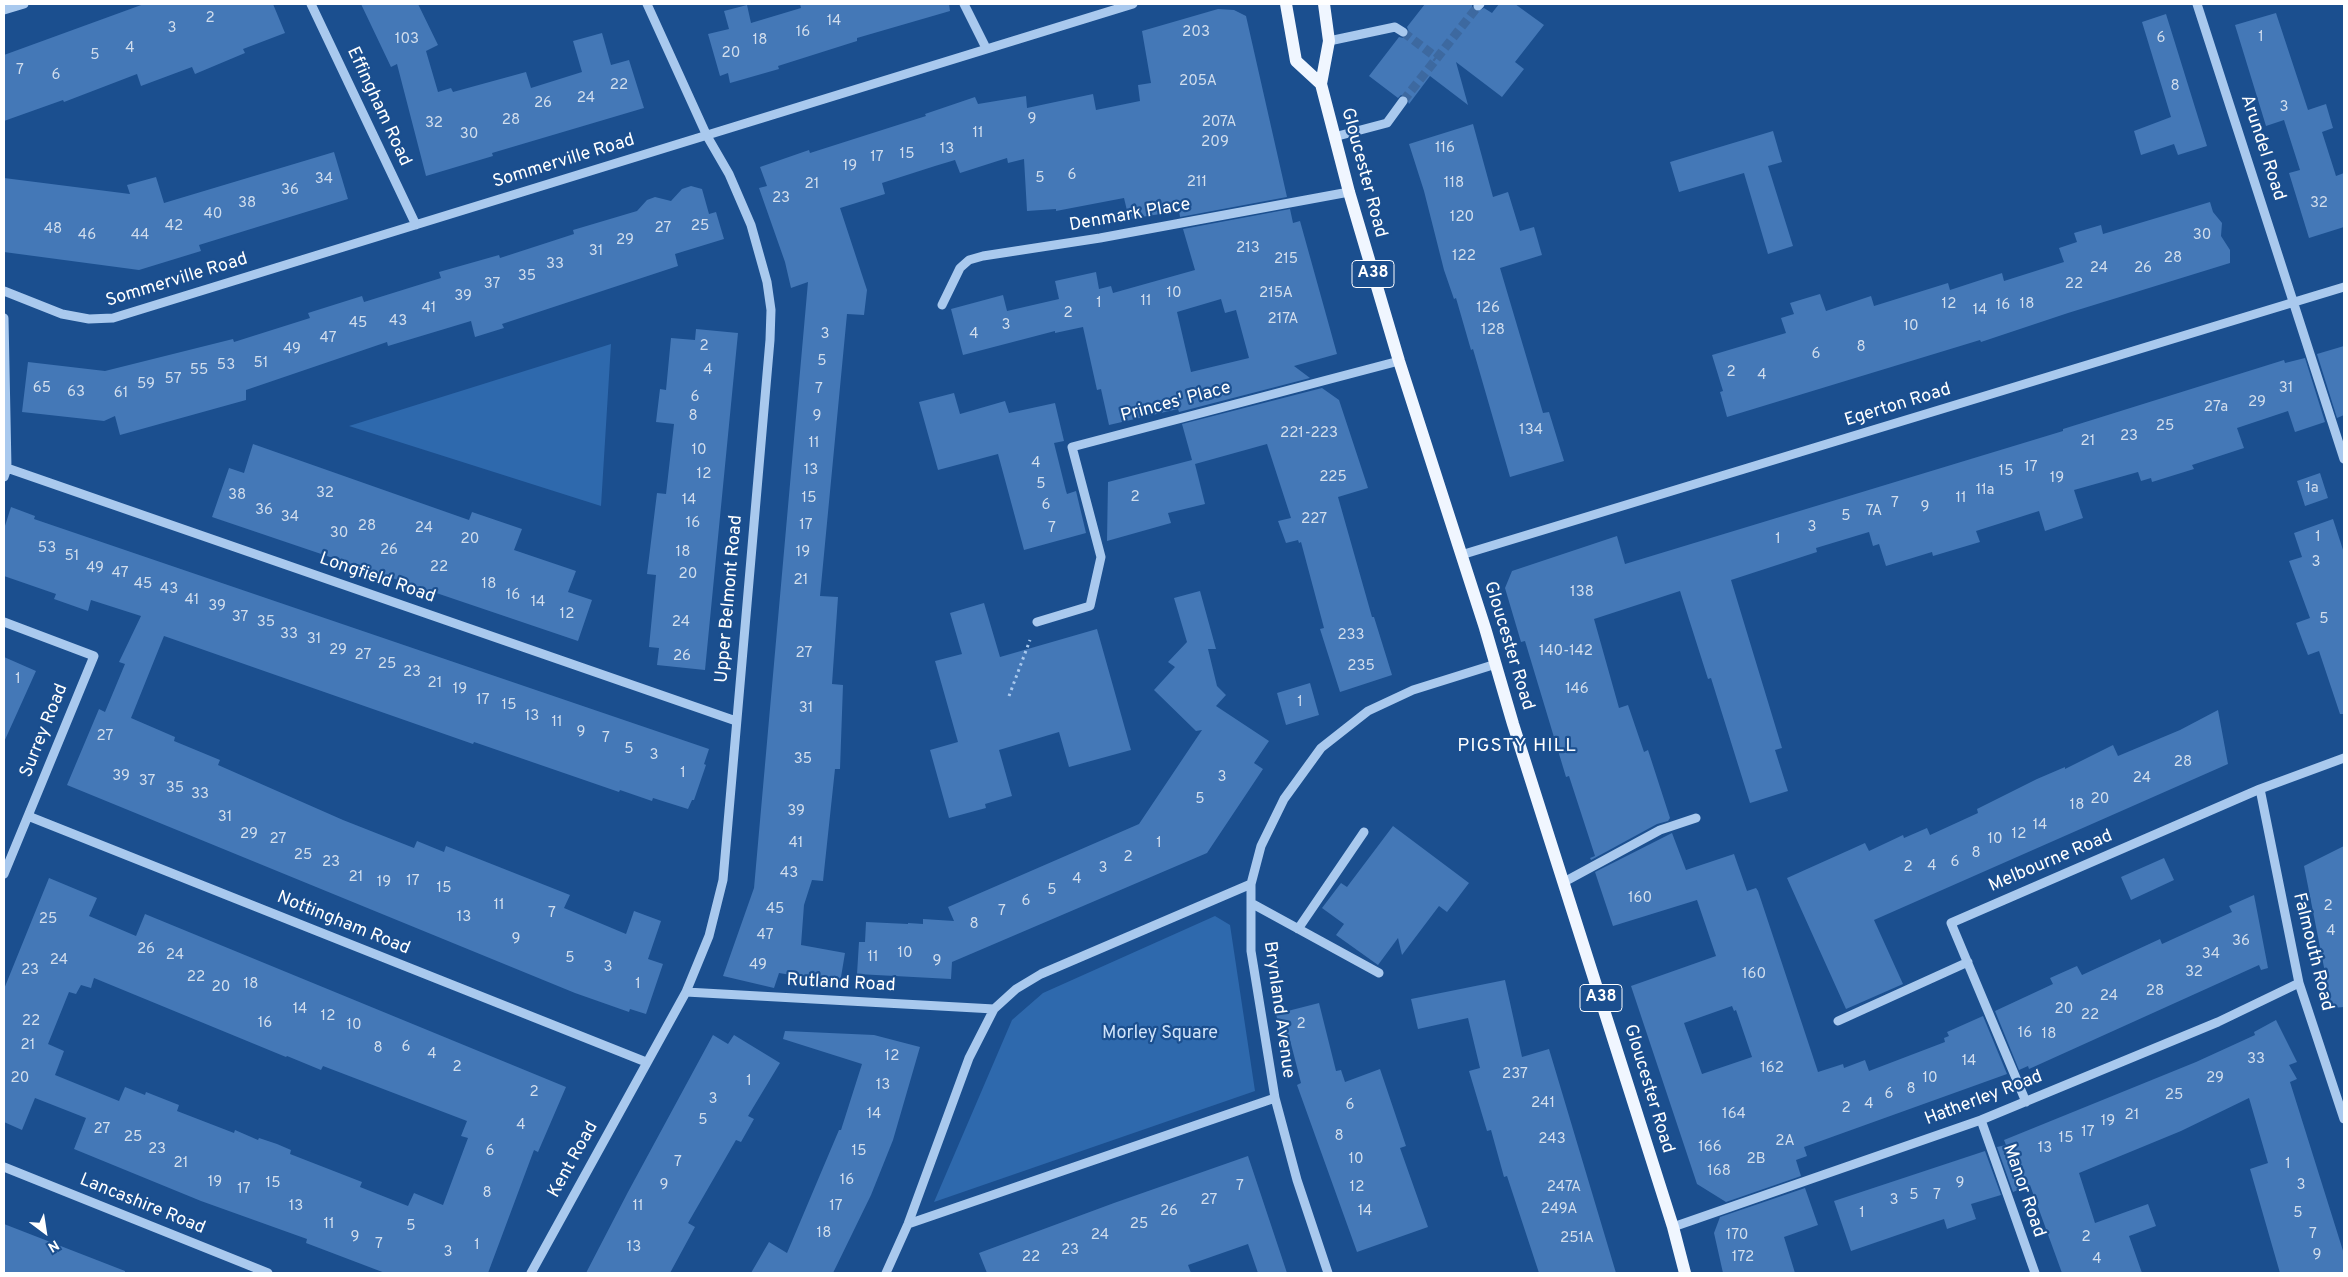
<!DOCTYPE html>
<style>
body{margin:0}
#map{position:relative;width:2348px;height:1277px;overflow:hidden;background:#1b4f8f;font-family:Overpass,sans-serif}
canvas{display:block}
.frame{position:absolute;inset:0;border:5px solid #fff;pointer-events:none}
.north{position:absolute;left:20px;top:1207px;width:50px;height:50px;-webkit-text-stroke:4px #1b4f8f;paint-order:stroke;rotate:149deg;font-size:14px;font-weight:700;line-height:20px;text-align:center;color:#fff}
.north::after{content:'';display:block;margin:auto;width:18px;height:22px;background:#fff;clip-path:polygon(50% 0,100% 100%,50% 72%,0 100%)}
</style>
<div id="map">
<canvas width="2348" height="1277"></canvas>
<div class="frame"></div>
<div class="north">N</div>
</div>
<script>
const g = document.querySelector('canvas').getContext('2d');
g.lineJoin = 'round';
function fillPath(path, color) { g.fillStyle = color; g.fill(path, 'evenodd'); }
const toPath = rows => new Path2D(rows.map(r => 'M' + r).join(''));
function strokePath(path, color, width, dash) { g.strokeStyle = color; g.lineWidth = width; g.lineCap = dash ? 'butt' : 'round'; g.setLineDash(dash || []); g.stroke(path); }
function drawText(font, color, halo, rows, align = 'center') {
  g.font = font + ' Overpass,sans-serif'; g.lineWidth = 4.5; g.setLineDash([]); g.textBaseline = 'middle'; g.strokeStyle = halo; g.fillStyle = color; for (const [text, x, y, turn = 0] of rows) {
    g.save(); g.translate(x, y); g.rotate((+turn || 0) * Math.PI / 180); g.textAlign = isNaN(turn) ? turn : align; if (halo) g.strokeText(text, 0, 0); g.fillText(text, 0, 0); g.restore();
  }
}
const green = toPath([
 [611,344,601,506,349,426],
 [1215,916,1230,925,1255,1091,934,1202,1012,1020,1043,993]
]);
const building = toPath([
 [144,4,273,4,285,33,243,49,245,53,195,74,192,67,141,86,137,74,64,102,63,100,4,121,4,55],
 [361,4,418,4,438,45,426,51,438,92,451,88,453,92,526,72,531,88,582,72,573,41,602,33,611,65,629,60,644,108,492,153,493,156,426,176,397,64,391,67],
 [800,4,949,4,950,11,857,38,857,41,778,66,779,69,730,83,728,73,720,76,708,34,729,29,724,11,747,5,751,23,801,8],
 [1425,4,1472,4,1472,8,1476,12,1484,8,1492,13,1499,4,1515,4,1544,25,1515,62,1524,69,1502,97,1456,62,1468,105,1430,76,1409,104,1406,96,1401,95,1398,98,1369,76,1399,37,1403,38,1408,36,1409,32,1407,27],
 [1218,9,1234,10,1246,16,1287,197,1180,217,1179,211,1129,219,1124,198,1056,211,1056,209,1027,211,1024,159,1008,163,1007,158,960,173,955,160,935,166,882,183,885,194,840,208,867,290,864,315,847,314,820,596,838,597,832,684,843,685,840,769,835,769,823,881,812,880,804,905,801,945,845,953,840,983,779,973,774,988,723,976,754,888,808,282,791,288,785,262,759,188,767,186,760,167,809,150,810,153,926,116,925,114,975,97,978,104,1026,96,1027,108,1093,94,1096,110,1140,101,1138,85,1151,83,1142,31],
 [2276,13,2308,110,2326,104,2333,128,2322,132,2336,176,2344,173,2344,227,2309,238,2289,173,2300,170,2284,120,2266,126,2235,25],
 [2166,14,2207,146,2178,155,2174,144,2141,155,2134,131,2171,117,2142,22],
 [1473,124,1493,197,1508,192,1520,231,1534,227,1542,255,1500,268,1543,413,1549,412,1564,461,1510,477,1473,349,1471,350,1456,298,1454,299,1444,270,1424,191,1409,144],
 [1773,131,1782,162,1768,166,1793,246,1768,254,1744,173,1679,192,1670,162],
 [334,152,348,199,199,245,201,251,139,270,4,252,4,178,130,194,127,185,156,177,164,203],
 [691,186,702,189,709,214,716,212,724,239,675,254,678,266,502,324,504,328,475,337,471,321,388,346,387,342,246,390,246,400,120,435,115,416,104,421,22,412,28,362,105,371,233,339,234,342,310,318,308,313,362,296,364,302,441,278,439,272,499,255,500,258,574,234,573,230,637,211,647,200,655,197,671,201,682,189],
 [2210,202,2213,212,2222,223,2221,236,2230,250,2230,263,2068,313,1981,342,1980,340,1727,417,1720,392,1723,391,1712,355,1786,333,1781,318,1794,314,1790,303,1820,294,1826,311,1871,296,1874,306,1948,283,1950,290,2002,273,2004,281,2064,262,2059,248,2077,242,2074,233,2101,225,2103,234],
 [1290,209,1293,223,1300,221,1337,354,1294,366,1310,378,1179,412,1178,409,1109,425,1101,389,1097,390,1083,327,1055,333,1055,331,963,355,951,309,1003,295,1007,311,1059,299,1055,281,1096,272,1099,289,1111,286,1113,293,1195,270,1183,229],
 [1221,299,1225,313,1236,310,1249,358,1191,372,1177,312],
 [696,329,738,333,705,670,657,665,659,648,649,647,656,575,647,574,657,493,666,494,674,424,656,422,660,389,666,390,671,338,695,340],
 [2344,346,2344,415,2337,418,2317,354],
 [2305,358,2325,422,2295,432,2288,411,2237,428,2244,448,2192,465,2194,469,2152,482,2151,478,2141,481,2138,472,2074,490,2083,518,2045,531,2039,511,1976,531,1980,542,1933,556,1932,552,1886,566,1879,544,1873,546,1869,532,1816,548,1817,552,1731,580,1782,748,1775,750,1788,791,1750,803,1711,678,1708,679,1680,591,1594,619,1619,708,1628,705,1644,752,1648,750,1670,818,1668,821,1657,824,1591,860,1590,858,1595,856,1569,776,1566,777,1525,641,1521,642,1505,588,1512,571,1617,536,1625,564,2063,431,2063,429,2284,360,2285,363],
 [1322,388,1339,400,1368,488,1338,497,1372,617,1374,617,1392,675,1340,692,1320,629,1324,628,1301,542,1299,543,1298,540,1286,543,1278,521,1291,518,1267,444,1195,464,1205,504,1168,513,1171,523,1107,541,1108,482,1192,460,1182,424],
 [954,393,960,414,1005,401,1009,413,1055,403,1064,441,1054,443,1066,491,1067,494,1076,491,1086,533,1024,550,998,454,938,470,919,402],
 [253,444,469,520,472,512,522,529,514,550,576,571,568,592,592,600,578,641,212,517,229,468,244,473],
 [2320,473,2328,498,2305,506,2297,481],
 [11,507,35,516,34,519,709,749,704,764,706,765,694,800,692,800,688,809,653,798,652,801,620,790,619,792,474,742,473,744,164,636,131,718,175,737,174,741,220,760,218,765,343,820,414,848,417,841,444,852,446,846,570,895,564,908,626,934,634,911,661,921,648,959,663,964,646,1014,630,1009,629,1012,575,993,67,785,99,709,105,712,125,664,119,662,141,616,91,600,88,611,54,599,56,594,4,576,4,529],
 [2333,519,2344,553,2344,714,2340,714,2319,651,2308,655,2303,642,2296,623,2310,618,2289,561,2302,557,2294,533],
 [1200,591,1216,649,1208,649,1217,686,1226,695,1216,706,1269,741,1254,763,1263,769,1207,853,952,962,951,979,857,974,859,942,865,942,866,922,908,924,908,923,923,924,923,919,954,921,948,907,1139,824,1202,730,1196,731,1154,690,1175,667,1168,662,1187,642,1174,598],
 [984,603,1000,657,1097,629,1131,750,1069,767,1059,732,999,750,1012,796,985,804,986,808,949,818,930,750,958,742,935,661,962,654,950,613],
 [4,657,36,671,4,742],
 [1310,683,1319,715,1286,725,1277,693],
 [2218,710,2228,764,1874,920,1903,984,1846,1009,1787,878,1865,843,1869,851,1903,835,1904,838,1927,828,1930,835,1978,813,1977,809,2037,779,2065,767,2065,769,2113,745,2118,756,2180,730],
 [1393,826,1469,883,1447,912,1439,906,1402,955,1398,938,1378,965,1336,935,1344,924,1322,908,1341,883,1347,887],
 [1672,833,1686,870,1734,854,1747,891,1756,888,1758,891,1818,1072,1843,1064,1844,1068,1865,1060,1869,1071,1945,1042,1944,1038,1949,1036,1947,1032,1983,1016,2007,1074,1804,1147,1807,1156,1796,1160,1801,1176,1726,1202,1697,1184,1631,986,1716,956,1697,900,1613,926,1595,872],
 [1732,1006,1734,1011,1736,1010,1752,1057,1702,1074,1684,1023],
 [2344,846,2344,1007,2332,1008,2304,866],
 [2164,858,2174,880,2131,900,2121,877],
 [49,878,97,898,89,916,136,936,145,914,566,1087,538,1152,534,1150,488,1273,385,1273,306,1243,307,1239,201,1201,74,1149,86,1118,35,1098,22,1130,4,1122,4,989],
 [94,978,286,1057,287,1056,321,1070,323,1066,467,1121,461,1136,468,1138,443,1205,414,1193,408,1206,360,1187,362,1182,290,1154,291,1150,277,1144,259,1138,258,1140,235,1130,234,1133,177,1111,179,1105,146,1092,145,1095,125,1087,119,1101,55,1075,64,1051,48,1044,69,992,76,994,81,985,91,988],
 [2254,895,2268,968,2261,970,2259,965,2029,1069,2028,1066,2019,1070,1995,1011,2053,984,2050,978,2077,966,2082,975,2160,939,2162,944,2232,912,2229,906],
 [1505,980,1522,1057,1549,1049,1616,1273,1539,1273,1507,1176,1504,1177,1491,1130,1487,1131,1469,1071,1480,1068,1468,1018,1418,1029,1411,999],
 [1319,1003,1336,1071,1341,1070,1345,1082,1380,1069,1406,1146,1400,1148,1428,1227,1357,1252,1297,1085,1301,1083,1289,1036,1282,1038,1276,1014],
 [2276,1020,2297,1062,2289,1065,2297,1079,2290,1082,2344,1254,2344,1273,2280,1273,2250,1169,2268,1163,2249,1098,2181,1131,2079,1173,2095,1223,2148,1204,2156,1226,2129,1236,2142,1273,2062,1273,2030,1185,2013,1192,1997,1147,2006,1145,2004,1140,2196,1062,2255,1035,2254,1032],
 [785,1031,874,1035,920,1047,893,1140,871,1195,833,1273,751,1273,769,1242,787,1253,839,1130,841,1130,862,1064,783,1039],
 [713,1035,728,1044,734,1035,780,1063,748,1116,754,1119,741,1142,736,1140,688,1223,695,1227,670,1273,586,1273,628,1192],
 [1985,1151,2001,1195,1971,1204,1976,1219,1947,1229,1944,1219,1851,1251,1834,1201],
 [1248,1156,1287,1273,1258,1273,1248,1244,1188,1265,1191,1273,987,1273,979,1253,1114,1203],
 [1805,1188,1818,1225,1784,1237,1795,1273,1723,1273,1714,1233,1720,1217],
 [4,1224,125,1271,125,1273,4,1273]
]);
const minorTunnel = toPath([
 [1403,32,1437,58],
 [1403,101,1478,6]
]);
const path = toPath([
 [1009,696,1030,640]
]);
const minor = toPath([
 [311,4,416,225],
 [964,4,986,48],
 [2197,4,2344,459],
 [1478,6,1480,4],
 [4,10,24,4],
 [1329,41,1395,27,1403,32],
 [1334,137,1387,123,1403,101],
 [4,291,62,314,89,319,113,318,1133,4],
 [942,305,960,268,969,260,983,256,1100,238,1349,192],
 [4,318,7,468,4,477],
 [7,468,736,721],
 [1461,555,2344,287],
 [4,622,94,656,4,874],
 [1037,622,1090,606,1101,557,1072,447,1399,361],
 [2260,789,2299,983,2344,1119],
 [28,816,646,1062],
 [1564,882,1660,830,1696,818],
 [1251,903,1379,973],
 [1298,929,1364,832],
 [686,992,994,1009],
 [1838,1021,1968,962],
 [2026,1102,1951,923,2260,789,2344,758],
 [1981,1120,2035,1273],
 [4,1167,268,1273],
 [908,1224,1275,1098],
 [1673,1227,1981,1120,2218,1022,2299,983],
 [531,1273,686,992,709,936,723,880,770,340,771,310,767,282,751,225,729,174,707,136,647,4],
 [886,1273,908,1224,969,1058,994,1009,1016,989,1041,974,1251,884],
 [1328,1273,1297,1180,1275,1098,1251,951,1251,884,1261,846,1284,799,1321,748,1368,711,1413,690,1496,664]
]);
const major = toPath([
 [1286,4,1296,61,1321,84],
 [1324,4,1329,41,1321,84,1349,192,1399,361,1485,628,1513,724,1673,1227,1685,1273]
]);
const numberNames = [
 ["2",210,19],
 ["14",834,22],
 ["3",172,29],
 ["16",803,33],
 ["203",1196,33],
 ["1",2261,38],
 ["6",2161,39],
 ["103",407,40],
 ["18",760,41],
 ["4",130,49],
 ["20",731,54],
 ["5",95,56],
 ["7",20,71],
 ["6",56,76],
 ["205A",1198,82],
 ["22",619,86],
 ["8",2175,87],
 ["24",586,99],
 ["26",543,104],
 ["3",2284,108],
 ["9",1032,120],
 ["28",511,121],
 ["207A",1219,123],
 ["32",434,124],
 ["11",978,134],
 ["30",469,135],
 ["209",1215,143],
 ["116",1445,149],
 ["13",947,150],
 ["15",907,155],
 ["17",877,158],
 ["19",850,167],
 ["6",1072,176],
 ["5",1040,179],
 ["34",324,180],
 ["211",1197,183],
 ["118",1454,184],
 ["21",812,185],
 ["36",290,191],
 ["23",781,199],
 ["38",247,204],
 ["32",2319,204],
 ["40",213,215],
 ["120",1462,218],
 ["42",174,227],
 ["25",700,227],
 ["27",663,229],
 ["48",53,230],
 ["46",87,236],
 ["44",140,236],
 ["30",2202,236],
 ["29",625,241],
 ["213",1248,249],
 ["31",596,252],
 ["122",1464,257],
 ["28",2173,259],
 ["215",1286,260],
 ["33",555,265],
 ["24",2099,269],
 ["26",2143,269],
 ["35",527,277],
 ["37",492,285],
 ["22",2074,285],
 ["10",1174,294],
 ["215A",1276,294],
 ["39",463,297],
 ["11",1146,302],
 ["1",1099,304],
 ["12",1949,305],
 ["18",2027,305],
 ["16",2003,306],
 ["41",429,309],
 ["126",1488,309],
 ["14",1980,311],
 ["2",1068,314],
 ["217A",1283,320],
 ["43",398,322],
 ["45",358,324],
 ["3",1006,326],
 ["10",1911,327],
 ["128",1493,331],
 ["3",825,335],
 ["4",974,335],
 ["47",328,339],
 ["2",704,347],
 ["8",1861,348],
 ["49",292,350],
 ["6",1816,355],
 ["5",822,362],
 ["51",261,364],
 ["53",226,366],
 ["55",199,371],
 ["4",708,371],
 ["2",1731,373],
 ["4",1762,376],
 ["57",173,380],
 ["59",146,385],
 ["65",42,389],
 ["31",2286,389],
 ["7",819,390],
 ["63",76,393],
 ["61",121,394],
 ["6",695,398],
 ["29",2257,403],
 ["27a",2216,408],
 ["8",693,417],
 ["9",817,417],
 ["25",2165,427],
 ["134",1531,431],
 ["221-223",1309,434],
 ["23",2129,437],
 ["21",2088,442],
 ["11",814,444],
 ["10",699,451],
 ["4",1036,464],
 ["17",2031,468],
 ["13",811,471],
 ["15",2006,472],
 ["12",704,475],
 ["225",1333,478],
 ["19",2057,479],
 ["5",1041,485],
 ["1a",2312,489],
 ["11a",1985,491],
 ["32",325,494],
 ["38",237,496],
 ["2",1135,498],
 ["15",809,499],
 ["11",1961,499],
 ["14",689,501],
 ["7",1895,504],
 ["6",1046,506],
 ["9",1925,508],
 ["36",264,511],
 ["7A",1874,512],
 ["5",1846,517],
 ["34",290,518],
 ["227",1314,520],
 ["16",693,524],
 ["17",806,526],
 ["28",367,527],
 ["3",1812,528],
 ["24",424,529],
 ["7",1052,529],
 ["30",339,534],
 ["1",2318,538],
 ["20",470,540],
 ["1",1778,540],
 ["53",47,549],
 ["26",389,551],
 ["18",683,553],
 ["19",803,553],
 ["51",72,557],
 ["3",2316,563],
 ["22",439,568],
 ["49",95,569],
 ["47",120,574],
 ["20",688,575],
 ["21",801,581],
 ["45",143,585],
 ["18",489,585],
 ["43",169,590],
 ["138",1582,593],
 ["16",513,596],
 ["41",192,601],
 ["14",538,603],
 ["39",217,607],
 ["12",567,615],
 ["37",240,618],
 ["5",2324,620],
 ["35",266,623],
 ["24",681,623],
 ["33",289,635],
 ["233",1351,636],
 ["31",314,640],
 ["29",338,651],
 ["140-142",1566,652],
 ["27",804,654],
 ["27",363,656],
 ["26",682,657],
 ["25",387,665],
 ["235",1361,667],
 ["23",412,673],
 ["1",18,680],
 ["21",435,684],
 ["19",460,690],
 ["146",1577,690],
 ["17",483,701],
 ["1",1300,703],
 ["15",509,706],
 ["31",806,709],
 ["13",532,717],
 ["11",557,723],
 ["9",581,733],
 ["27",105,737],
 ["7",606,739],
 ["5",629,750],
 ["3",654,756],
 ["35",803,760],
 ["28",2183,763],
 ["1",683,774],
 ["39",121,777],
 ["3",1222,778],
 ["24",2142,779],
 ["37",147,782],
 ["35",175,789],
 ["33",200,795],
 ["5",1200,800],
 ["20",2100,800],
 ["18",2077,806],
 ["39",796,812],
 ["31",225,818],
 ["14",2040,826],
 ["29",249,835],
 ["12",2019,835],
 ["27",278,840],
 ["10",1995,840],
 ["41",796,844],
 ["1",1159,844],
 ["8",1976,854],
 ["25",303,856],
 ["2",1128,858],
 ["23",331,863],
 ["6",1955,863],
 ["4",1932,867],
 ["2",1908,868],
 ["3",1103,869],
 ["43",789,874],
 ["21",356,878],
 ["4",1077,880],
 ["17",413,882],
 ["19",384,883],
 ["15",444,889],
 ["5",1052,891],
 ["160",1640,899],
 ["6",1026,902],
 ["11",499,906],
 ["2",2328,907],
 ["45",775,910],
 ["7",1002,912],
 ["7",552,914],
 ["13",464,918],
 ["25",48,920],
 ["8",974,925],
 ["4",2331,932],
 ["47",765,936],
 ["9",516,940],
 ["36",2241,942],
 ["26",146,950],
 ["10",905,954],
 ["34",2211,955],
 ["24",175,956],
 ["11",873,958],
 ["5",570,959],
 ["24",59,961],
 ["9",937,962],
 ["49",758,966],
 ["3",608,968],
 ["23",30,971],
 ["32",2194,973],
 ["160",1754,975],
 ["22",196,978],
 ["18",251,985],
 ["1",638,985],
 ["20",221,988],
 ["28",2155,992],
 ["24",2109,997],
 ["14",300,1010],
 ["20",2064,1010],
 ["22",2090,1016],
 ["12",328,1017],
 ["22",31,1022],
 ["16",265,1024],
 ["2",1301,1025],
 ["10",354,1026],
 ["16",2025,1034],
 ["18",2049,1035],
 ["21",28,1046],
 ["6",406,1048],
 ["8",378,1049],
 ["4",432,1055],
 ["12",892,1057],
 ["33",2256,1060],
 ["14",1969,1062],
 ["2",457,1068],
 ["162",1772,1069],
 ["237",1515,1075],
 ["20",20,1079],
 ["10",1930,1079],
 ["29",2215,1079],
 ["1",749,1082],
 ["13",883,1086],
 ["8",1911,1090],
 ["2",534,1093],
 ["6",1889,1095],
 ["25",2174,1096],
 ["3",713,1100],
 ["241",1543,1104],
 ["4",1869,1105],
 ["6",1350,1106],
 ["2",1846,1109],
 ["14",874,1115],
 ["164",1734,1115],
 ["21",2132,1116],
 ["5",703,1121],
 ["19",2108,1122],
 ["4",521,1126],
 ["27",102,1130],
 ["17",2088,1133],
 ["8",1339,1137],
 ["25",133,1138],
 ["15",2066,1139],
 ["243",1552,1140],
 ["2A",1785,1142],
 ["166",1710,1148],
 ["13",2045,1149],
 ["23",157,1150],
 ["6",490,1152],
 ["15",859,1152],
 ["10",1356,1160],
 ["2B",1756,1160],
 ["7",678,1163],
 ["21",181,1164],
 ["1",2288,1165],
 ["168",1719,1172],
 ["16",847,1181],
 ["19",215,1183],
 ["15",273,1184],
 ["9",1960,1184],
 ["9",664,1186],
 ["3",2301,1186],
 ["7",1240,1187],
 ["12",1357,1188],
 ["247A",1564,1188],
 ["17",244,1190],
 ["8",487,1194],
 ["5",1914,1196],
 ["7",1937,1196],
 ["27",1209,1201],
 ["3",1894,1201],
 ["13",296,1207],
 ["11",638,1207],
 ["17",836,1207],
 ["249A",1559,1210],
 ["26",1169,1212],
 ["14",1365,1212],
 ["1",1862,1214],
 ["5",2298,1214],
 ["11",329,1225],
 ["25",1139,1225],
 ["5",411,1227],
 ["18",824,1234],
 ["7",2313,1235],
 ["24",1100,1236],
 ["170",1737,1236],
 ["9",355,1238],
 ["2",2086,1238],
 ["251A",1577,1239],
 ["7",379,1245],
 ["1",477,1246],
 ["13",634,1248],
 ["23",1070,1251],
 ["3",448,1253],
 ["9",2317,1256],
 ["22",1031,1258],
 ["172",1743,1258],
 ["4",2097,1260]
];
const shields = [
 [1373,274,42],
 [1601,998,42]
];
const shieldNames = [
 ["A38",1373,274],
 ["A38",1601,998]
];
const streetNames = [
 ["Effingham Road",378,107,65],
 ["Arundel Road",2262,148,72],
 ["Sommerville Road",564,162,-17],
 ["Gloucester Road",1363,173,75],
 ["Denmark Place",1130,216,-10],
 ["Sommerville Road",177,281,-17],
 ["Princes' Place",1176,403,-15],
 ["Egerton Road",1898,406,-17],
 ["Longfield Road",377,579,19],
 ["Upper Belmont Road",730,599,-85],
 ["Gloucester Road",1508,646,73],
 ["Surrey Road",45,731,-68],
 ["Melbourne Road",2051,862,-23],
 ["Nottingham Road",343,924,22],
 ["Falmouth Road",2312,952,76],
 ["Rutland Road",841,984,3],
 ["Brynland Avenue",1278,1010,82],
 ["Gloucester Road",1648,1089,73],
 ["Hatherley Road",1984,1099,-21],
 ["Kent Road",574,1160,-61],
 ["Manor Road",2023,1191,71],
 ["Lancashire Road",142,1205,22]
];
const parkNames = [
 ["Morley Square",1160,1034]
];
const neighbourhoodNames = [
 ["PIGSTY HILL",1517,747]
];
fillPath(green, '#2e69ad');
fillPath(building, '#4478b7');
strokePath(minorTunnel, '#3d69a0', 9, [9, 4.5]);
strokePath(path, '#a9c9ee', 3, [2.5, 4]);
strokePath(minor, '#a9c9ee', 9);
strokePath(major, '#f0f6ff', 12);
drawText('15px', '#d0dded', null, numberNames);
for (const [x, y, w] of shields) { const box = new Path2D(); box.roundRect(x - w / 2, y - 13.5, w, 27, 4); g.fillStyle = '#1b4f8f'; g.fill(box); strokePath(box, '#fff', 1); }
drawText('bold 16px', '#fff', null, shieldNames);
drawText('18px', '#fff', '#1b4f8f', streetNames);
drawText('18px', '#cfe3fa', '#1b4f8f', parkNames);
g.letterSpacing = '1px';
drawText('19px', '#fff', '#1b4f8f', neighbourhoodNames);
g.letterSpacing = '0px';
</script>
